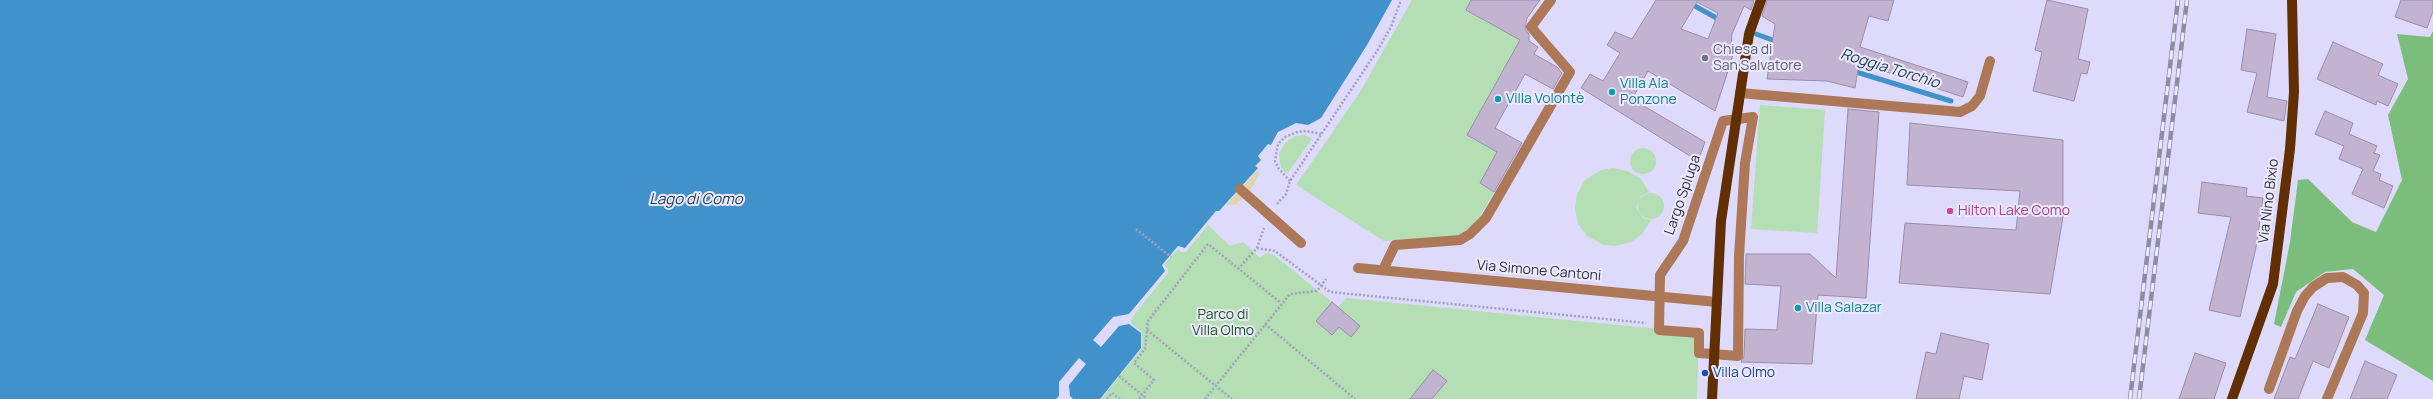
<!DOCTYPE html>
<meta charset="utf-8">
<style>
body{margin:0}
canvas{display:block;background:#dedafc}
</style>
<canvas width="2433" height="399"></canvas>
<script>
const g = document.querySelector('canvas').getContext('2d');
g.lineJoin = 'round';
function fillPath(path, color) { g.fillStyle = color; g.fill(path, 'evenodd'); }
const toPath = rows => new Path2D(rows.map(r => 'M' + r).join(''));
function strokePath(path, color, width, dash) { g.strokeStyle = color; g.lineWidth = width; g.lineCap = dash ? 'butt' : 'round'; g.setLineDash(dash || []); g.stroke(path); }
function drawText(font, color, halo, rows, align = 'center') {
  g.font = font + ' Manrope,sans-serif'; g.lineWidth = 4; g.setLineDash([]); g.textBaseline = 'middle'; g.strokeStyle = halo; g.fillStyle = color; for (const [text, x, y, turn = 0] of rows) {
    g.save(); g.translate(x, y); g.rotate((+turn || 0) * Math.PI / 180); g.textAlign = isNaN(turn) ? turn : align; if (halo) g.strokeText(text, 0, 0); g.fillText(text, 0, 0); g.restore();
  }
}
const green = toPath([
 [1412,0,1471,0,1466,10,1520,40,1467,135,1497,152,1480,183,1494,192,1480,216,1473,225,1459,235,1384,241,1296,185,1360,92],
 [1760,105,1825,110,1817,233,1751,229],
 [1305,135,1312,139,1287,174,1281,168,1279,154,1285,143,1295,136],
 '1630 161a13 13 0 1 1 26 0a13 13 0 1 1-26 0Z',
 [1613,168,1627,171,1641,179,1649,192,1641,196,1636,207,1643,218,1651,220,1642,234,1631,242,1616,246,1604,245,1587,236,1578,224,1575,208,1577,194,1585,180,1601,170],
 '1638 206a13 13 0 1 1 26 0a13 13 0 1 1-26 0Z',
 [1208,225,1230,246,1243,242,1260,258,1266,253,1274,255,1338,307,1346,298,1699,333,1697,399,1101,399,1142,348,1142,332,1131,323,1132,317,1168,273,1168,269,1164,265,1178,249,1181,252,1186,252]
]);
const forest = toPath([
 [2433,31,2433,381,2365,340,2384,295,2353,269,2325,272,2296,292,2281,327,2274,324,2290,242,2298,180,2308,179,2352,222,2376,232,2402,180,2388,115,2408,79,2397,34,2430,37]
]);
const sand = toPath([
 [1257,171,1260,173,1249,193,1235,205,1226,205]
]);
const water = toPath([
 [0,0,1392,0,1367,45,1321,118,1308,125,1296,123,1278,132,1271,145,1268,144,1258,156,1261,160,1255,166,1258,168,1219,211,1216,211,1185,248,1178,246,1162,265,1165,271,1129,314,1113,317,1093,340,1101,347,1119,326,1129,324,1141,333,1141,348,1100,399,1073,399,1070,396,1069,385,1086,364,1079,358,1059,382,1059,396,1056,399,0,399]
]);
const stream = toPath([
 [1684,0,1722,21],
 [1756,34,1778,42],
 [1853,71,1951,101]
]);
const building = toPath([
 [1471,0,1540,0,1527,18,1525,29,1529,34,1529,41,1538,47,1534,54,1557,67,1562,73,1553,89,1525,74,1495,128,1522,143,1494,192,1480,183,1497,152,1467,135,1520,40,1466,10,1471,0],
 [1656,0,1754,0,1751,10,1744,6,1732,34,1731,47,1735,49,1715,111,1648,71,1632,99,1705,142,1698,161,1581,88,1590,74,1603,81,1620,53,1607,45,1615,32,1632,39,1656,0],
 [1697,2,1718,13,1708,39,1681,29,1697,2],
 [1767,0,1894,0,1888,21,1869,16,1860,47,1968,82,1963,97,1859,63,1855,88,1827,81,1767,79,1775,24,1762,16,1767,0],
 [2047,0,2088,9,2078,59,2090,62,2087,74,2081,73,2074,101,2033,91,2042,52,2035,50,2047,0],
 [2401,0,2433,0,2433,11,2427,28,2395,17,2401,0],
 [2247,29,2276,34,2267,97,2287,101,2284,121,2247,112,2257,73,2241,70,2247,29],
 [2333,42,2383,64,2378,75,2398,84,2388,106,2377,101,2376,105,2317,79,2333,42],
 [1848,109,1879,112,1866,298,1818,295,1812,364,1741,362,1744,356,1745,329,1777,330,1781,286,1745,284,1746,254,1810,254,1836,278,1848,109],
 [2325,111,2353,123,2349,134,2377,146,2374,153,2380,155,2373,171,2381,174,2379,180,2393,186,2384,208,2352,194,2363,169,2339,159,2344,146,2315,134,2325,111],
 [1910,123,2063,140,2063,217,2050,294,1899,283,1905,223,2016,230,2020,191,1907,185,1910,123],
 [2202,182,2247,188,2246,196,2263,198,2257,243,2240,317,2209,310,2231,217,2198,213,2202,182],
 [1332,302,1360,326,1351,337,1339,327,1332,335,1316,321,1332,302],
 [2318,304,2349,317,2329,368,2313,361,2298,399,2274,399,2290,357,2295,359,2318,304],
 [1941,333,1989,344,1982,380,1964,376,1959,399,1916,399,1926,352,1936,354,1941,333],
 [2195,353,2226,363,2214,399,2179,399,2195,353],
 [2365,361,2397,375,2387,399,2350,399,2365,361],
 [1433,370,1447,381,1432,399,1410,399,1433,370]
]);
const path = toPath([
 [1290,181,1279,169,1275,161,1278,144,1285,137,1297,132,1306,131,1321,134],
 [1277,204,1286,194,1290,181,1377,51,1391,27,1401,0],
 [1136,229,1171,257],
 [1257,248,1275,251,1330,292,1646,323],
 [1238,269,1257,248,1264,228],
 [1265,324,1355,399],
 [1147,330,1232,399],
 [1119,376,1147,399],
 [1107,399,1112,393,1120,399],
 [1139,399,1154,380,1134,363,1145,349,1148,321,1208,244,1281,303],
 [1205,399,1290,294,1317,291,1326,279]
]);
const minor = toPath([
 [1740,93,1960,112,1972,106,1980,96,1990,61],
 [1753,117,1745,163,1739,256,1738,356,1699,353,1699,333,1659,330,1660,275,1683,241,1723,121,1753,117],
 [1240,189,1301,243],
 [1358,268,1717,302],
 [1383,270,1395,245,1460,240,1470,234,1486,218,1570,72,1531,27,1551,0],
 [2269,389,2297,311,2305,296,2313,287,2327,278,2343,277,2357,285,2364,293,2363,313,2327,399]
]);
const major = toPath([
 [1712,399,1721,221,1749,34,1761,0],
 [2232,399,2273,284,2290,149,2294,92,2292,0]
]);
const rail = toPath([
 [2130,399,2178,0],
 [2139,399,2187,0]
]);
const markers = [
 [1705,58,4,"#6b7280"],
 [1612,92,4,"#0f9aa8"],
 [1498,99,4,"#0f9aa8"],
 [1950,211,4,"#d1479c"],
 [1798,308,4,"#0f9aa8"],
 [1705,373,4,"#1a4fb4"]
];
const worshipNames = [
 ["Chiesa di",1713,50],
 ["San Salvatore",1713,66]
];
const cultureNames = [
 ["Villa Ala",1620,84],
 ["Ponzone",1620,100],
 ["Villa Volontè",1506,99],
 ["Villa Salazar",1806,308]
];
const streetNames = [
 ["Largo Spluga",1683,195,-71],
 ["Via Nino Bixio",2269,201,-83],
 ["Via Simone Cantoni",1539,271,5]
];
const hotelNames = [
 ["Hilton Lake Como",1958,211]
];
const parkNames = [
 ["Parco di",1223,315],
 ["Villa Olmo",1223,331]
];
const transitNames = [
 ["Villa Olmo",1713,373]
];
const waterNames = [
 ["Roggia Torchio",1890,69,17],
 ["Lago di Como",696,200]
];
fillPath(green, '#b4deb3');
fillPath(forest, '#7bbe7b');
fillPath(sand, '#dfd5b1');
fillPath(water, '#4191ca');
strokePath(stream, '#4191ca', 5);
fillPath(building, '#c2b3d1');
strokePath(building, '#9b8caa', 1);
strokePath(path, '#a4a1bc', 2.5, [2, 2]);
strokePath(minor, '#ac7858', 10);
strokePath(major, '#622f03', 10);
strokePath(rail, '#8e8ba3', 4.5);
strokePath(rail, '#ece9fe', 3, [9]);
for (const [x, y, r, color] of markers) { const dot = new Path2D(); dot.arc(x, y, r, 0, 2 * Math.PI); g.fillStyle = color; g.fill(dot); strokePath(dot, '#ece9fe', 1.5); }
drawText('14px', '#5b616d', '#ece9fe', worshipNames, 'left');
drawText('14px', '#0d838f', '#ece9fe', cultureNames, 'left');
drawText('14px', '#312f3c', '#ece9fe', streetNames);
drawText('14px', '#b23c85', '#ece9fe', hotelNames, 'left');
drawText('14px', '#165a1b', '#ece9fe', parkNames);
drawText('14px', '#164399', '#ece9fe', transitNames, 'left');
drawText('italic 15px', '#193b53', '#ece9fe', waterNames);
</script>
